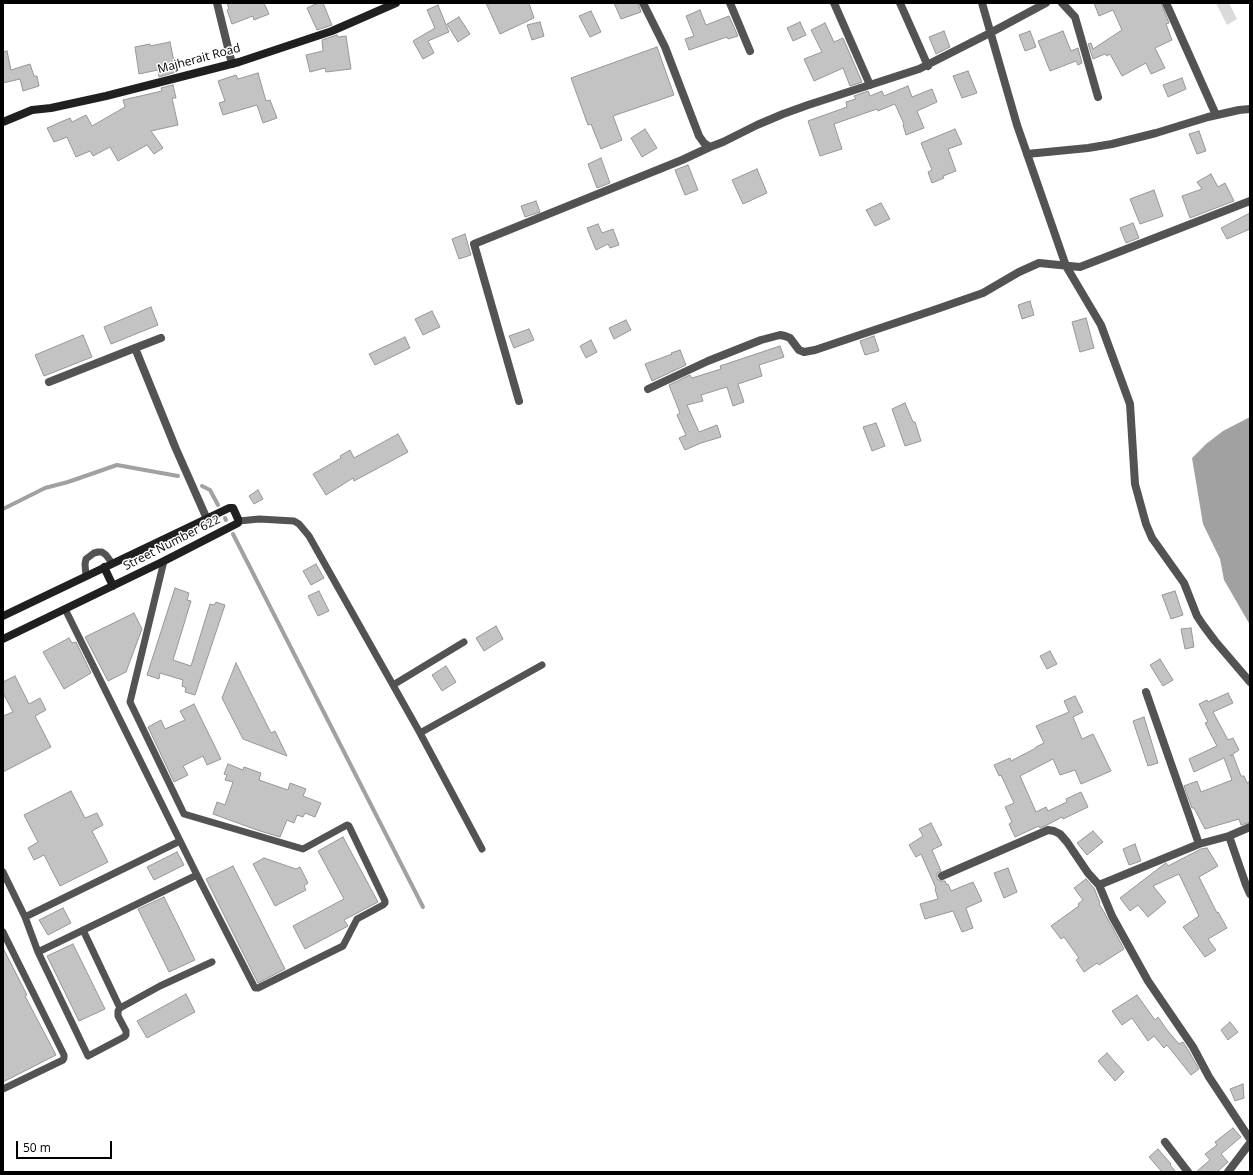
<!DOCTYPE html>
<style>
body{margin:0}
#map{position:relative;width:1253px;height:1175px;overflow:hidden;background:#fff;font-family:"Open Sans",sans-serif}
canvas{display:block}
.frame{position:absolute;inset:0;border:4px solid #000;pointer-events:none}
.scale{position:absolute;left:16px;top:1141px;width:96px;height:18px;box-sizing:border-box;border:2px solid #000;border-top:0;padding-left:5px;font-size:12px;line-height:14px;white-space:nowrap;color:#000;-webkit-text-stroke:3px #fff;paint-order:stroke}
</style>
<div id="map">
<canvas width="1253" height="1175"></canvas>
<div class="frame"></div>
<div class="scale">50 m</div>
</div>
<script>
const g = document.querySelector('canvas').getContext('2d');
g.lineJoin = 'round';
function fillPath(path, color) { g.fillStyle = color; g.fill(path, 'evenodd'); }
const toPath = rows => new Path2D(rows.map(r => 'M' + r).join(''));
function strokePath(path, color, width, dash) { g.strokeStyle = color; g.lineWidth = width; g.lineCap = dash ? 'butt' : 'round'; g.setLineDash(dash || []); g.stroke(path); }
function drawText(font, color, halo, rows, align = 'center') {
  g.font = font + ' "Open Sans",sans-serif'; g.lineWidth = 3; g.setLineDash([]); g.textBaseline = 'middle'; g.strokeStyle = halo; g.fillStyle = color; for (const [text, x, y, turn = 0] of rows) {
    g.save(); g.translate(x, y); g.rotate((+turn || 0) * Math.PI / 180); g.textAlign = isNaN(turn) ? turn : align; if (halo) g.strokeText(text, 0, 0); g.fillText(text, 0, 0); g.restore();
  }
}
const green = toPath([
 [1216,3,1229,3,1237,19,1227,25]
]);
const water = toPath([
 [1250,417,1250,625,1224,580,1220,559,1203,524,1192,458,1206,444,1223,431]
]);
const stream = toPath([
 [202,486,210,490,218,505],
 [3,509,45,488,68,482,117,465,178,476],
 [225,518,226,520],
 [233,534,423,907]
]);
const building = toPath([
 [227,3,264,3,269,14,254,20,253,16,232,24,227,10,229,9,227,3],
 [318,3,323,3,332,25,317,30,307,8,318,3],
 [486,3,529,3,534,18,500,34,486,3],
 [614,3,638,3,641,12,621,19,614,3],
 [1094,3,1161,3,1169,23,1166,24,1172,40,1155,48,1165,68,1151,74,1146,63,1122,76,1110,54,1107,56,1105,54,1093,59,1088,44,1091,43,1093,49,1122,30,1113,10,1099,16,1094,3],
 [438,5,449,32,428,41,434,53,423,59,413,41,435,28,427,10,438,5],
 [700,10,706,25,729,16,738,36,728,39,727,37,689,50,685,39,694,36,686,16,700,10],
 [591,11,601,32,590,37,579,16,591,11],
 [459,17,470,34,458,42,447,24,459,17],
 [540,22,544,36,532,40,527,25,540,22],
 [800,22,806,35,793,41,787,28,800,22],
 [825,23,834,42,843,38,862,82,850,86,843,68,814,81,804,59,822,52,811,30,825,23],
 [944,31,950,47,936,54,929,37,944,31],
 [1030,31,1036,47,1025,51,1019,35,1030,31],
 [1063,31,1071,51,1078,48,1082,63,1078,65,1076,61,1050,71,1038,41,1063,31],
 [337,35,338,37,346,36,351,69,326,72,325,68,310,72,306,55,323,51,322,40,337,35],
 [170,42,176,72,159,77,158,70,139,74,135,47,150,44,150,46,170,42],
 [657,47,674,95,613,116,622,140,601,149,591,124,588,125,571,78,657,47],
 [7,51,11,70,30,64,34,76,37,76,39,86,23,91,20,79,3,83,3,52,7,51],
 [968,71,977,93,962,98,953,76,968,71],
 [258,73,266,101,270,100,277,118,263,123,257,105,223,115,219,103,225,101,218,81,236,75,238,79,258,73],
 [1182,78,1186,89,1168,97,1163,85,1182,78],
 [173,85,176,98,172,98,178,125,151,131,163,148,154,154,147,145,118,161,110,147,93,156,90,151,76,157,67,137,54,142,47,128,70,118,72,122,86,115,92,126,125,107,123,100,162,91,161,88,173,85],
 [908,86,912,97,932,89,937,102,917,111,924,128,906,135,903,125,904,124,895,104,878,111,877,109,834,124,842,149,820,156,808,121,847,107,846,102,856,99,854,96,868,91,870,96,882,91,884,96,908,86],
 [645,129,657,148,642,157,631,138,645,129],
 [955,129,962,144,948,149,956,171,943,176,944,178,932,183,928,172,932,170,921,143,955,129],
 [1199,131,1206,151,1197,154,1189,134,1199,131],
 [601,158,610,183,597,188,588,164,601,158],
 [688,165,698,190,685,195,675,170,688,165],
 [757,169,767,193,743,204,732,180,757,169],
 [1211,174,1218,187,1225,183,1234,201,1190,218,1182,196,1202,189,1197,182,1211,174],
 [1154,190,1163,216,1140,224,1130,199,1154,190],
 [536,201,540,212,525,217,521,206,536,201],
 [881,203,890,219,875,226,866,210,881,203],
 [1250,213,1250,229,1227,239,1221,228,1250,213],
 [1133,223,1139,238,1126,243,1120,228,1133,223],
 [598,224,602,233,613,229,619,245,610,248,608,244,596,250,587,228,598,224],
 [465,234,471,255,459,259,452,239,465,234],
 [1030,301,1034,315,1022,319,1018,305,1030,301],
 [151,307,158,325,111,344,104,327,151,307],
 [432,311,440,327,423,335,415,319,432,311],
 [1086,318,1094,348,1080,352,1072,322,1086,318],
 [626,320,631,330,614,339,609,328,626,320],
 [529,329,534,340,514,348,509,336,529,329],
 [83,335,92,357,44,376,35,355,83,335],
 [874,336,879,351,865,355,860,341,874,336],
 [405,337,410,348,375,365,369,354,405,337],
 [591,340,597,352,586,358,580,346,591,340],
 [780,346,784,357,759,365,762,376,738,384,744,402,733,406,727,387,701,395,703,401,687,405,699,432,717,425,721,437,701,443,685,450,679,438,686,435,677,415,680,413,669,385,690,375,692,378,721,369,720,366,780,346],
 [680,350,686,365,652,381,645,364,672,354,671,353,680,350],
 [905,403,913,422,915,422,921,441,905,446,892,409,905,403],
 [876,423,885,446,872,451,863,427,876,423],
 [398,434,408,452,354,481,353,478,326,495,313,474,341,458,340,456,350,450,354,458,398,434],
 [258,490,263,499,254,504,249,496,258,490],
 [316,564,324,578,311,585,303,571,316,564],
 [175,588,189,593,187,600,191,601,173,660,191,666,210,604,214,605,216,602,225,605,195,695,185,692,186,688,182,686,183,680,160,673,159,679,147,675,175,588],
 [319,591,329,611,318,616,308,596,319,591],
 [1175,591,1183,615,1171,619,1162,595,1175,591],
 [134,613,142,629,126,672,108,681,85,637,134,613],
 [496,626,503,639,484,651,476,638,496,626],
 [1191,628,1194,647,1185,649,1181,629,1191,628],
 [69,638,72,643,76,642,91,673,64,689,43,652,69,638],
 [1050,651,1057,664,1047,669,1040,656,1050,651],
 [1160,659,1173,680,1163,686,1150,665,1160,659],
 [236,663,271,733,275,731,287,756,243,739,222,698,236,663],
 [446,666,456,682,442,691,432,675,446,666],
 [15,676,29,704,40,698,46,710,35,716,51,747,3,772,3,716,13,712,3,693,3,682,15,676],
 [1228,693,1233,703,1213,712,1228,740,1233,738,1239,750,1230,756,1233,755,1241,776,1244,776,1247,783,1250,781,1250,822,1241,825,1239,819,1205,829,1194,808,1192,808,1184,786,1197,781,1201,792,1232,780,1224,758,1194,772,1189,759,1217,746,1205,723,1208,722,1199,704,1207,700,1208,702,1228,693],
 [1075,696,1083,712,1073,717,1082,739,1093,734,1111,771,1081,784,1075,770,1060,775,1053,759,1020,776,1036,812,1046,807,1048,811,1067,802,1066,799,1081,792,1088,807,1063,819,1062,817,1047,825,1040,828,1039,826,1015,837,1009,824,1012,822,1005,807,1014,803,1001,775,999,776,994,765,1010,758,1011,761,1036,748,1036,747,1044,743,1036,726,1069,712,1064,701,1075,696],
 [194,704,221,759,207,765,203,756,183,766,188,775,174,782,148,727,161,720,165,729,185,720,180,711,194,704],
 [1144,717,1158,763,1148,766,1133,721,1144,717],
 [228,764,243,770,244,767,261,773,259,780,288,790,290,783,306,789,303,796,321,803,315,817,305,813,303,817,297,815,294,823,287,820,280,837,257,830,213,814,217,802,225,805,233,782,225,780,227,775,224,774,228,764],
 [71,791,85,818,97,813,103,825,92,831,108,862,60,886,44,855,34,860,28,848,38,842,24,815,71,791],
 [931,823,942,845,932,850,941,871,937,873,937,879,941,881,945,881,947,885,948,884,951,891,973,882,982,901,966,908,973,928,962,932,953,911,925,919,920,904,938,899,935,889,936,888,921,854,916,857,909,845,923,836,919,829,931,823],
 [1093,831,1103,842,1087,855,1077,843,1093,831],
 [343,837,378,902,344,920,348,926,305,949,293,926,344,899,318,851,343,837],
 [1135,844,1141,861,1129,865,1123,849,1135,844],
 [1207,848,1218,866,1199,877,1217,913,1218,912,1227,928,1208,939,1216,950,1205,957,1183,927,1199,916,1179,874,1153,886,1166,902,1148,917,1138,905,1130,911,1120,898,1163,865,1166,863,1168,866,1201,849,1207,848],
 [177,852,184,865,154,880,147,867,177,852],
 [264,858,296,869,300,867,308,883,304,886,306,890,275,906,253,864,264,858],
 [233,866,285,969,258,983,206,879,233,866],
 [1008,868,1017,892,1004,898,994,873,1008,868],
 [1086,879,1094,888,1100,903,1099,904,1104,912,1124,949,1099,965,1097,963,1084,972,1076,960,1079,958,1064,937,1061,939,1051,926,1079,906,1078,904,1083,900,1074,888,1086,879],
 [164,897,195,960,169,972,138,909,164,897],
 [63,908,71,923,48,935,39,920,63,908],
 [73,944,105,1009,79,1021,47,956,73,944],
 [3,948,27,995,25,996,56,1055,3,1082,3,948],
 [186,994,195,1012,147,1038,137,1021,186,994],
 [1137,995,1155,1020,1158,1017,1167,1030,1179,1044,1183,1042,1188,1050,1199,1069,1191,1075,1167,1045,1164,1048,1154,1036,1148,1041,1132,1018,1122,1025,1112,1011,1137,995],
 [1230,1022,1238,1032,1228,1040,1221,1030,1230,1022],
 [1107,1053,1124,1072,1115,1081,1098,1061,1107,1053],
 [1243,1084,1244,1098,1235,1101,1230,1089,1243,1084],
 [1233,1128,1241,1137,1221,1154,1228,1162,1217,1172,1196,1172,1210,1160,1205,1154,1217,1145,1215,1142,1233,1128],
 [1158,1149,1171,1164,1170,1165,1176,1172,1162,1172,1149,1157,1158,1149]
]);
const lane = toPath([
 [239,521,259,519,294,521,299,524,309,536,420,733,482,849],
 [86,576,85,564,86,559,94,553,98,552,102,552,106,555,112,563],
 [65,609,197,875,254,986,255,988,258,988,343,946,357,919,383,905,385,903,385,901,349,826,347,825,303,849,184,814,130,702,164,561],
 [393,685,464,642],
 [420,733,542,665],
 [3,872,25,917,38,952,88,1056,124,1037,126,1035,126,1031,118,1016,118,1011,120,1008,160,986,212,962],
 [25,917,180,841],
 [83,930,120,1008],
 [3,932,64,1055,64,1058,63,1060,3,1089],
 [38,952,197,875]
]);
const street = toPath([
 [217,3,232,64],
 [643,3,665,47,699,136,704,143,710,147,723,142,757,125,783,114,808,105,919,69,990,33,1046,3],
 [730,3,750,51],
 [834,3,870,85],
 [900,3,928,66],
 [982,3,1017,125,1066,266,1101,325,1130,404,1135,484,1146,524,1152,538,1184,583,1197,616,1203,625,1215,641,1250,682],
 [1062,3,1075,17,1098,97],
 [1166,3,1216,115],
 [1027,154,1088,148,1112,144,1156,133,1208,117,1239,110,1250,109],
 [135,348,161,338],
 [49,382,135,348,176,449,207,519],
 [648,389,708,361,761,340,780,335,785,336,790,338,799,350,804,352,815,350,934,310,983,293,1019,272,1039,263,1080,267,1250,201],
 [519,401,474,244,682,160,710,147],
 [1229,836,1250,827],
 [1199,844,1229,836,1246,885,1250,894],
 [942,876,1048,830,1054,831,1060,834,1067,842,1088,873,1099,885,1199,844,1146,692],
 [1099,885,1112,916,1148,981,1193,1047,1209,1077,1250,1139],
 [1165,1142,1188,1172],
 [1228,1172,1250,1143]
]);
const secondary = toPath([
 [3,122,32,110,51,108,106,96,239,62,332,31,396,3],
 [104,567,113,586],
 [3,616,229,508,233,508,238,519,238,523,164,561,3,639]
]);
const streetNames = [
 ["Majherait Road",199,59,-15],
 ["Street Number 622",172,543,-27]
];
fillPath(green, '#dadada');
fillPath(water, '#a1a1a1');
strokePath(stream, '#a1a1a1', 4);
fillPath(building, '#c3c3c3');
strokePath(building, '#979797', 1);
strokePath(lane, '#535353', 7);
strokePath(street, '#535353', 8);
strokePath(secondary, '#202020', 8);
drawText('12px', '#000', '#fff', streetNames);
</script>
